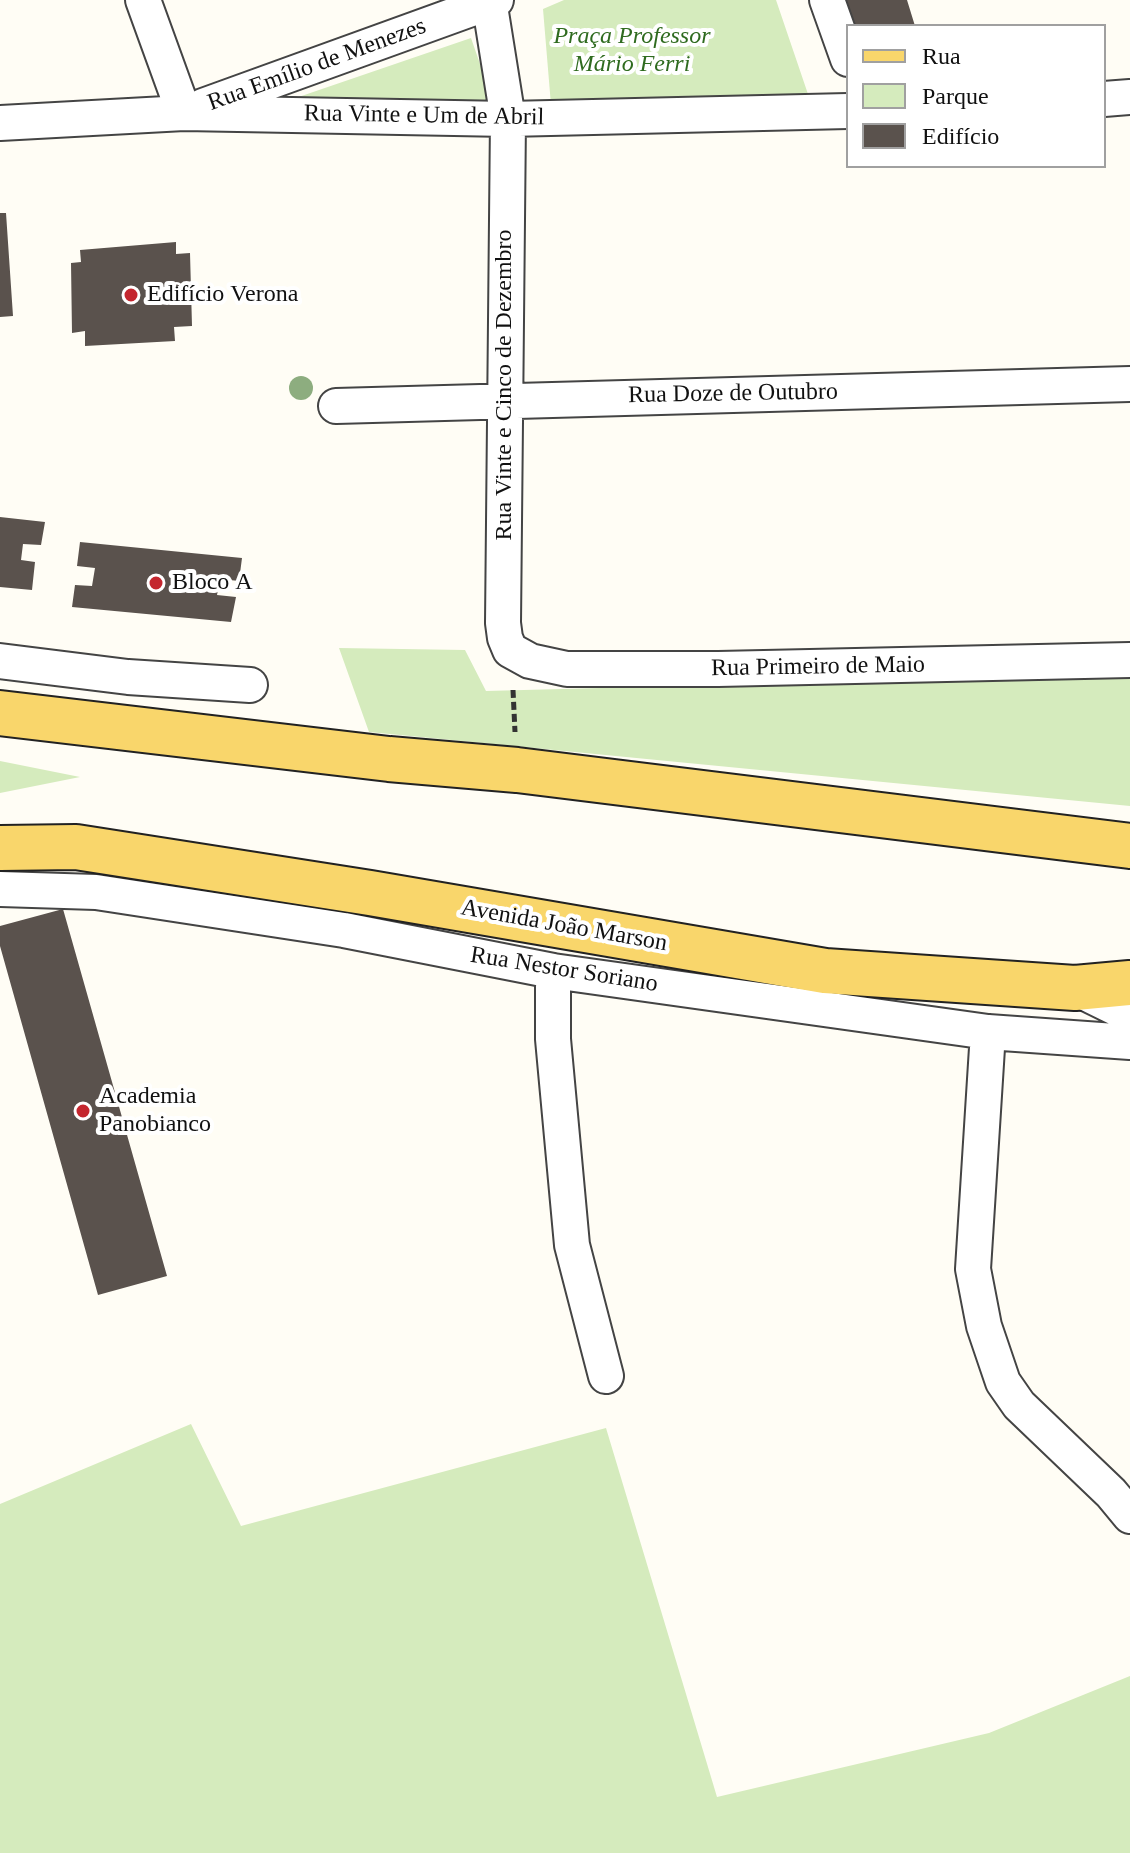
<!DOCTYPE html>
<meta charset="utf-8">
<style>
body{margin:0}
#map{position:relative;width:1130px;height:1853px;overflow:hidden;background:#fffdf5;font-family:Georgia,serif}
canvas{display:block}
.legend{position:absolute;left:846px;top:24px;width:260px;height:144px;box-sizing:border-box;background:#fff;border:2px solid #a0a0a0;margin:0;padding:10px 14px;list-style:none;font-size:24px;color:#111}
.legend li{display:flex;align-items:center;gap:16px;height:40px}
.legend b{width:40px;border:2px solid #a0a0a0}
</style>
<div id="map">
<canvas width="1130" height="1853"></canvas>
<ul class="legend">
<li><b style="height:10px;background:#f9d66b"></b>Rua</li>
<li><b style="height:22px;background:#d5ebbd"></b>Parque</li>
<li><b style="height:22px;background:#5a524d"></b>Edifício</li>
</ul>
</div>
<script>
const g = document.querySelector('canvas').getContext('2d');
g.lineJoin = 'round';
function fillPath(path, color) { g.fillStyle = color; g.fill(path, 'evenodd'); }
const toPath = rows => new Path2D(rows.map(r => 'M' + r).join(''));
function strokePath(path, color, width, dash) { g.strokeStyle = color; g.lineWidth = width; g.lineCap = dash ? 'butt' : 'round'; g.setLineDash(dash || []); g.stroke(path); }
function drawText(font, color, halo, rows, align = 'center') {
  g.font = font + ' Georgia,serif'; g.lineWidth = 8; g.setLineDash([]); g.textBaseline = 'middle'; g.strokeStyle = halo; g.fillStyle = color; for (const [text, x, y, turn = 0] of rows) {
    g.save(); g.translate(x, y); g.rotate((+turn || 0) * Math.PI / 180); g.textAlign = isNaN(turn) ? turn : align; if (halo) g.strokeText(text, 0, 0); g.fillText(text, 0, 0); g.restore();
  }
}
const green = toPath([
 [564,0,776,0,810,100,551,105,543,9],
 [471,38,496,110,281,103],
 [339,648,465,650,486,691,1130,674,1130,806,369,732],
 [0,761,80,777,0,793],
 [191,1424,241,1526,606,1428,717,1797,989,1733,1130,1676,1130,1853,0,1853,0,1504]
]);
const building = toPath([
 [843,0,907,0,915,26,852,26],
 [0,213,6,213,13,316,0,317],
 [176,242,176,254,190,253,192,326,174,327,175,341,85,346,85,331,72,333,71,263,81,262,80,250],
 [0,517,45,522,41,545,23,544,21,560,35,562,32,590,0,587],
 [80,542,242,558,239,581,220,579,217,595,236,597,231,622,72,607,75,585,92,586,95,568,77,566],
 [63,909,167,1276,98,1295,0,946,0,926]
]);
const path = toPath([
 [513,690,515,732]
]);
const minor = toPath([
 [143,0,184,113],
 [489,0,508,119,503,623,505,638,510,650,530,661,567,669,718,669,1130,660],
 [827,0,848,59],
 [1104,99,1130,97],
 [203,106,496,0],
 [0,123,184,113,508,119,848,111],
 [336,406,1130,384],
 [0,661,128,677,250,685],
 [0,889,96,892,344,930,553,971,988,1032,1130,1042],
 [553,971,553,1039,572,1245,606,1376],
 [1075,988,1130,1015],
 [988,1032,973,1269,984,1326,1003,1382,1019,1405,1111,1493,1130,1516]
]);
const major = toPath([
 [0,713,389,759,517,770,1130,846],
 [0,848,76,847,370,893,825,971,1075,988,1130,983]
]);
const trees = [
 [301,388]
];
const markers = [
 [131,295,8,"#c4262e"],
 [156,583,8,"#c4262e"],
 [83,1111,8,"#c4262e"]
];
const parkNames = [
 ["Praça Professor",632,37],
 ["Mário Ferri",632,65]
];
const streetNames = [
 ["Rua Emílio de Menezes",317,65,-20],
 ["Rua Vinte e Um de Abril",424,116,1],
 ["Rua Vinte e Cinco de Dezembro",505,385,-90],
 ["Rua Doze de Outubro",733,394,-1],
 ["Rua Primeiro de Maio",818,667,-1],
 ["Avenida João Marson",564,926,10],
 ["Rua Nestor Soriano",564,970,9]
];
const poiNames = [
 ["Edifício Verona",147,295],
 ["Bloco A",172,583],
 ["Academia",99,1097],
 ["Panobianco",99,1125]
];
fillPath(green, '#d5ebbd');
fillPath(building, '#5a524d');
strokePath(minor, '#444', 38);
strokePath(major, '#222', 48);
strokePath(path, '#333', 5, [8, 4]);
strokePath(minor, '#fff', 34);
strokePath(major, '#f9d66b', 44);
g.fillStyle = '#8dad7f';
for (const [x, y] of trees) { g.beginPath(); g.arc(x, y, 12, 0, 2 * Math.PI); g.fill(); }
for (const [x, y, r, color] of markers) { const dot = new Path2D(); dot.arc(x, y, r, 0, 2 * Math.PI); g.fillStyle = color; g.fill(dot); strokePath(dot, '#fff', 3); }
drawText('italic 24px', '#2f6b1f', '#fff', parkNames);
drawText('24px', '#111', '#fff', streetNames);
drawText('24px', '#111', '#fff', poiNames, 'left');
</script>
